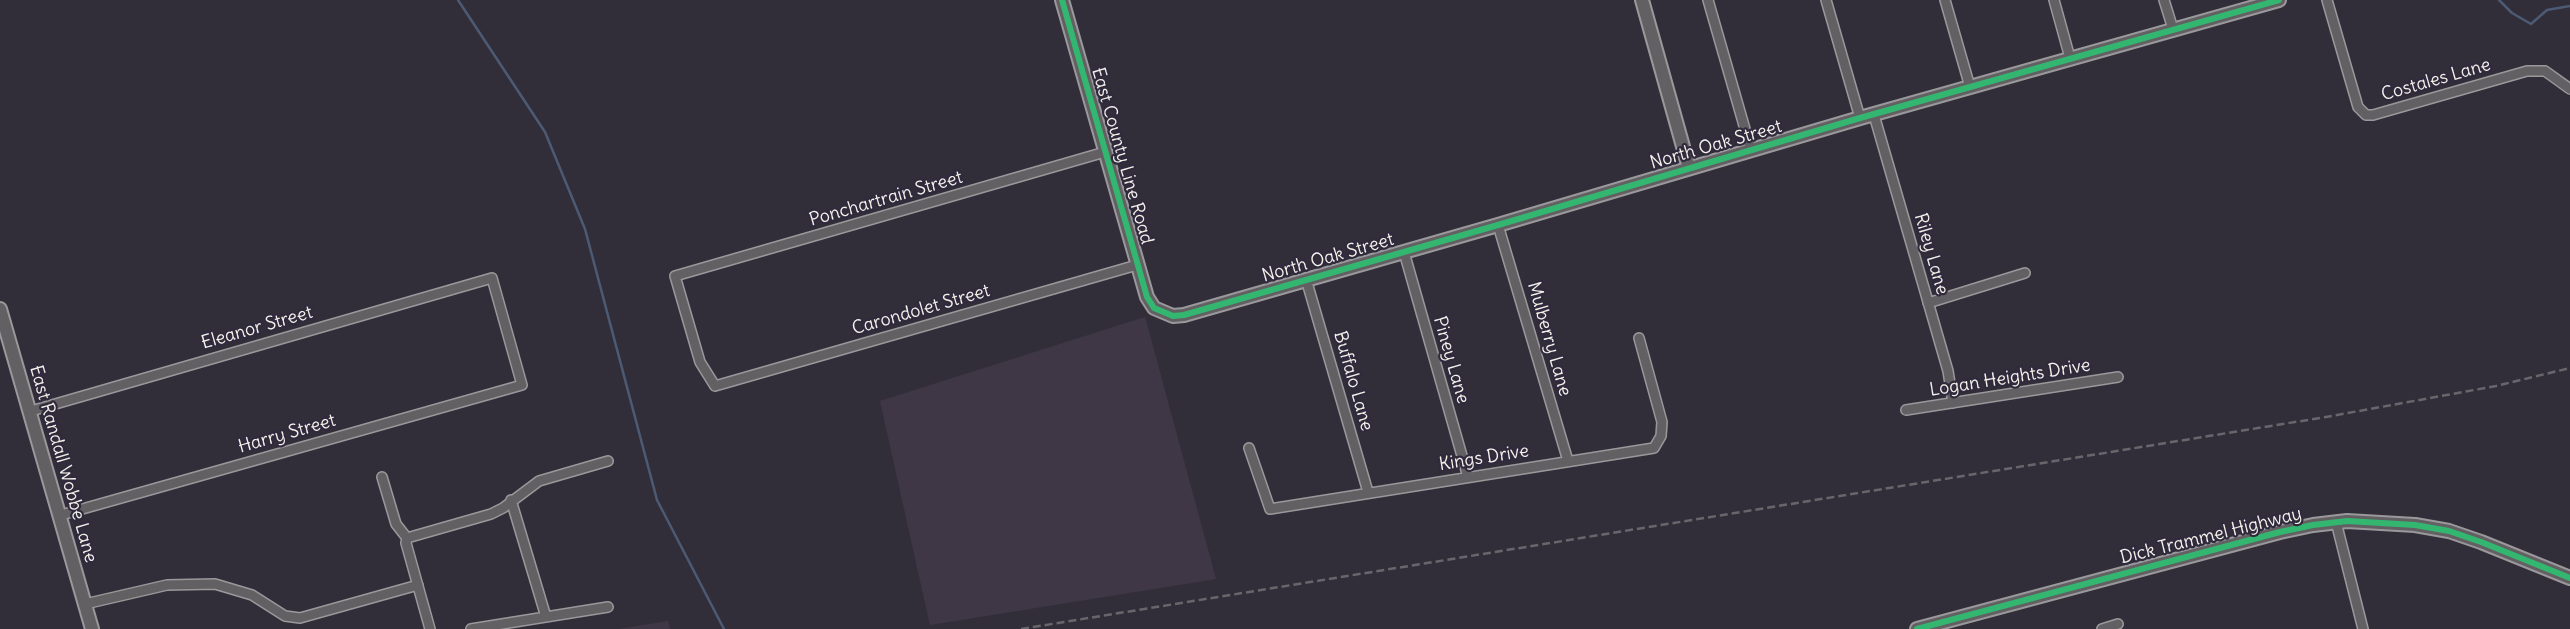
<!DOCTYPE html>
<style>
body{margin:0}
canvas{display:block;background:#312e39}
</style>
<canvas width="2570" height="629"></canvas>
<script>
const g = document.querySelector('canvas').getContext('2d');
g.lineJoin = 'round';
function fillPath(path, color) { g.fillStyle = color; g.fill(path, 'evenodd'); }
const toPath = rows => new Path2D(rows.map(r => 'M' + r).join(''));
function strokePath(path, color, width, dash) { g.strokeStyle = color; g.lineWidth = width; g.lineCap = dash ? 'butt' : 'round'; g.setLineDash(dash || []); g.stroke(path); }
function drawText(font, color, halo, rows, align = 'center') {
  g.font = font + ' Delius,sans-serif'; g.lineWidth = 4.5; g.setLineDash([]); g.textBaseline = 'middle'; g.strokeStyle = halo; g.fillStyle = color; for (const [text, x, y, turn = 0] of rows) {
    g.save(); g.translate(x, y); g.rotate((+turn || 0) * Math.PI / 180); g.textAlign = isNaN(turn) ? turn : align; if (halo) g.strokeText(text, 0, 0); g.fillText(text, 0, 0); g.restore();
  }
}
const built = toPath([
 [1145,317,1216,579,930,625,880,401],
 [668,621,670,629,619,629]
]);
const stream = toPath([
 [458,0,545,132,585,229,657,500,724,629],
 [2499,0,2512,13,2531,24,2547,10,2570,6]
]);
const street = toPath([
 [1708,0,1751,150],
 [1826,0,1860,118],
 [1945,0,1970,87],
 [2054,0,2070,58],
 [2164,0,2173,29],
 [2327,0,2358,107,2366,115,2373,115,2527,71,2545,71,2570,89],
 [1874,115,1948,371,1953,403],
 [1105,152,675,276,700,362,715,386,1137,265],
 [1498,225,1568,461],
 [1404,252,1468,477],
 [1306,279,1368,492],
 [1928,303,2025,273],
 [1906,410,2118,377],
 [31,411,492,278,522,385,61,515],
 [1249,448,1270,509,1654,448,1661,436,1662,422,1639,338],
 [382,477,396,524,407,538,406,543,430,629],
 [511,500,546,617],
 [2336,522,2363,629],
 [407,538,491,514,503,508,539,481,608,461],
 [85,604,167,585,215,584,252,595,285,616,300,618,418,585],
 [471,629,608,607],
 [2102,629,2118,624]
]);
const secondary = toPath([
 [1062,0,1147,297,1154,308,1173,316,1184,315,1498,225,1860,118,2279,0],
 [1642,0,1689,168],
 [0,309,92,629],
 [1917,629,2280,532,2313,525,2347,521,2415,525,2449,531,2481,542,2570,578]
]);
const rail = toPath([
 [1021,629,2326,417,2496,386,2570,368]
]);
const cycleway = toPath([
 [1062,0,1147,297,1154,308,1173,316,1184,315,1498,225,1860,118,2279,0],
 [1917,629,2280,532,2313,525,2347,521,2415,525,2449,531,2481,542,2570,578]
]);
const streetNames = [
 ["Costales Lane",2436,80,-16],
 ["North Oak Street",1716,145,-16],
 ["East County Line Road",1122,156,74],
 ["Ponchartrain Street",886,199,-16],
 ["Riley Lane",1931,254,74],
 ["North Oak Street",1328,258,-16],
 ["Carondolet Street",921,310,-16],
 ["Eleanor Street",257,328,-16],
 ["Mulberry Lane",1549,339,74],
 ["Piney Lane",1451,360,74],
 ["Logan Heights Drive",2010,378,-9],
 ["Buffalo Lane",1353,381,74],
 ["Harry Street",287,434,-16],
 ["Kings Drive",1484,458,-9],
 ["East Randall Wobbe Lane",63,464,74],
 ["Dick Trammel Highway",2211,536,-14]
];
fillPath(built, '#403746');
strokePath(stream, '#4d5a73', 2.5);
strokePath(street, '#9a989b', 12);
strokePath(secondary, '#9a989b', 16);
strokePath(street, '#626063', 9);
strokePath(secondary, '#626063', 12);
strokePath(rail, '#68666b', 2.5, [8, 4]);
strokePath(cycleway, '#33b770', 6);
drawText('18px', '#f4f1e8', '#2f2a3d', streetNames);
</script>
